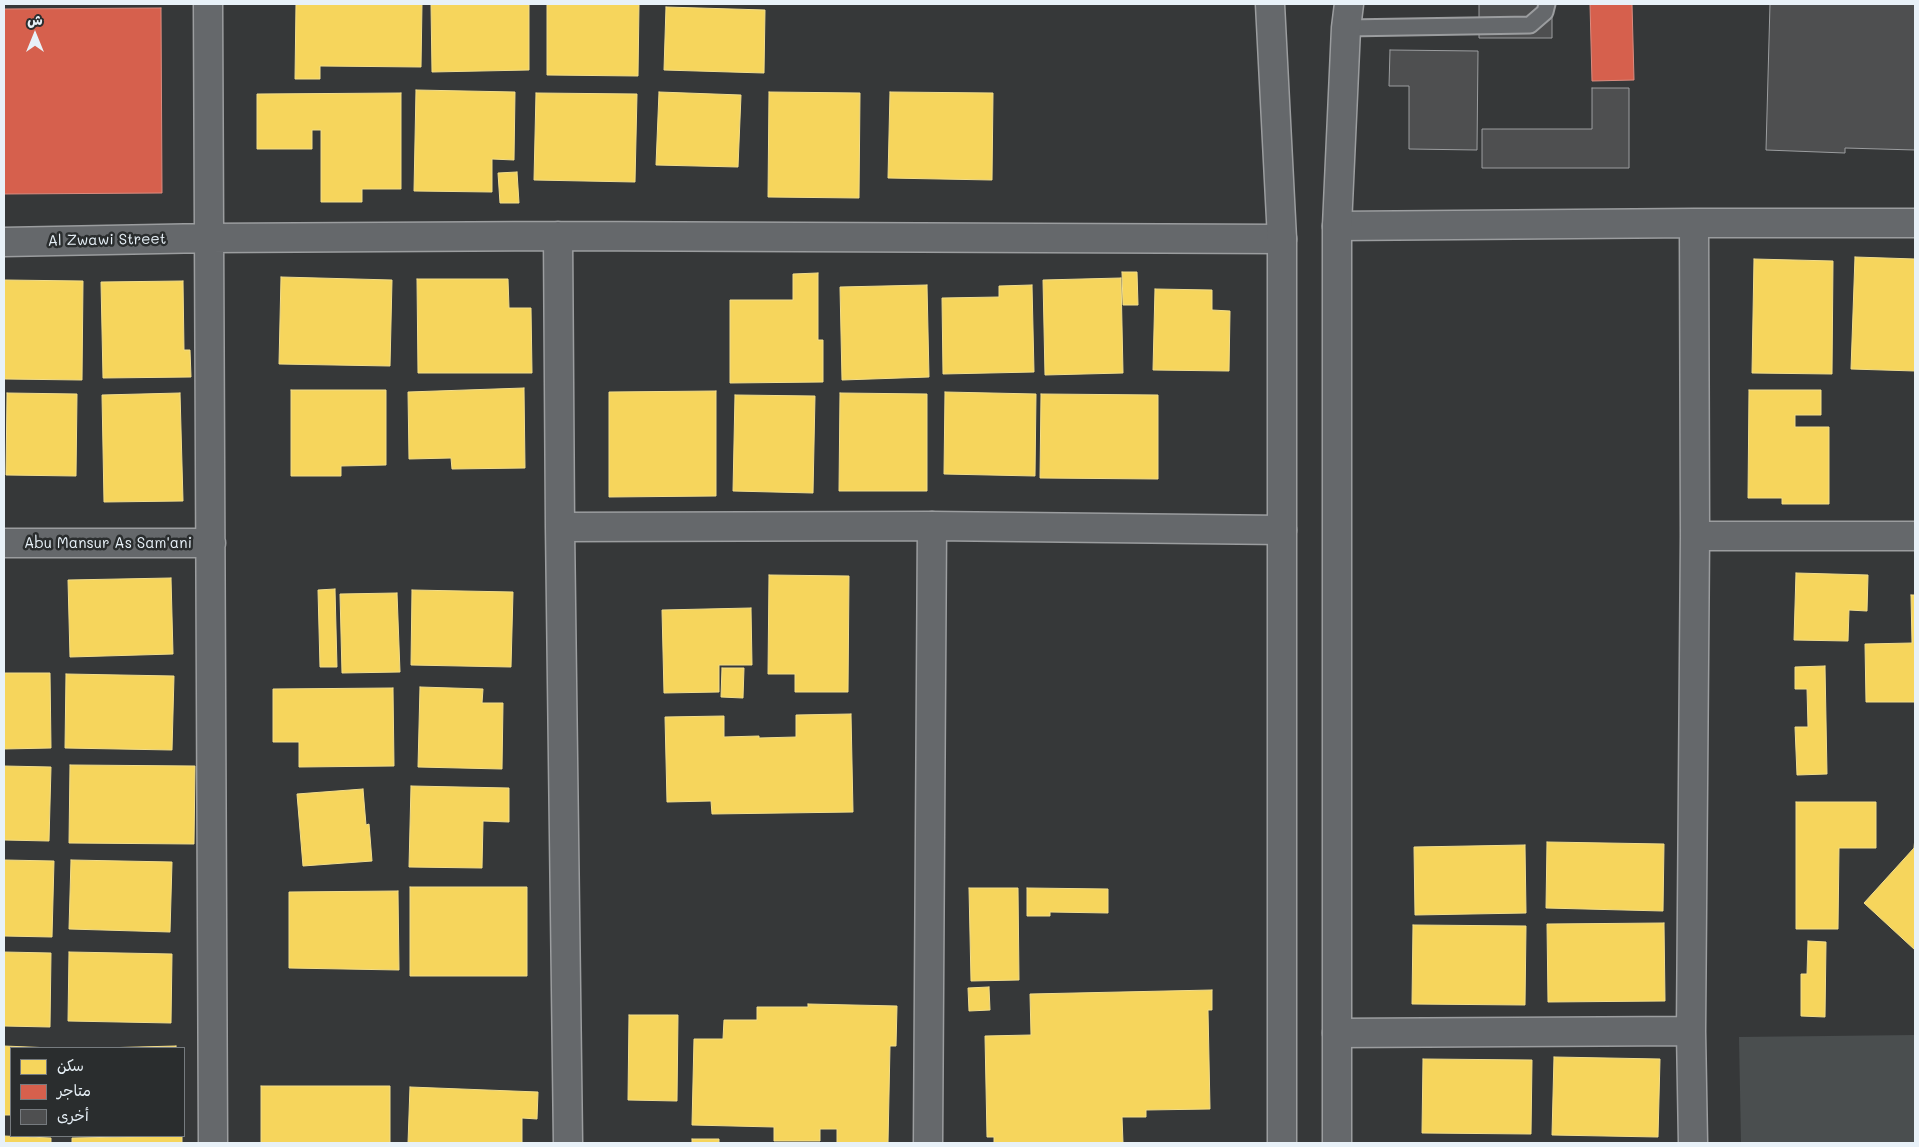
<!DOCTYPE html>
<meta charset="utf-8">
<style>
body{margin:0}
#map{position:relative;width:1919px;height:1147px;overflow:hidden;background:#363839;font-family:Mali,"Playpen Sans Arabic",sans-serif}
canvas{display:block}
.frame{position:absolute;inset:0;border:5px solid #e8f1f8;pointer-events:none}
.legend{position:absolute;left:10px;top:1047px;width:175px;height:90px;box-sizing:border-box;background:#2a2d2e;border:1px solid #767b7f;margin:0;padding:6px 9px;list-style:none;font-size:15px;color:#e8f1f8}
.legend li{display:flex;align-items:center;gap:10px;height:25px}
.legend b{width:25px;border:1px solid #767b7f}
.north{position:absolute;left:10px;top:10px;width:50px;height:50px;-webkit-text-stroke:4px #2a2d2e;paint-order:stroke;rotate:0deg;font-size:14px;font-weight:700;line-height:20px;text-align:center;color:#e8f1f8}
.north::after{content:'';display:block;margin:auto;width:18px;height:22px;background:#e8f1f8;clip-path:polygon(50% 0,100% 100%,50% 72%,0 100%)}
</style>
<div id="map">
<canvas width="1919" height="1147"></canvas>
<div class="frame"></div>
<ul class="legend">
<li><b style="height:14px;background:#f6d55c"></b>سكن</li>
<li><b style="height:14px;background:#d6604d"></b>متاجر</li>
<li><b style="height:14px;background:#4e4f50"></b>أخرى</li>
</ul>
<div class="north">ش</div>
</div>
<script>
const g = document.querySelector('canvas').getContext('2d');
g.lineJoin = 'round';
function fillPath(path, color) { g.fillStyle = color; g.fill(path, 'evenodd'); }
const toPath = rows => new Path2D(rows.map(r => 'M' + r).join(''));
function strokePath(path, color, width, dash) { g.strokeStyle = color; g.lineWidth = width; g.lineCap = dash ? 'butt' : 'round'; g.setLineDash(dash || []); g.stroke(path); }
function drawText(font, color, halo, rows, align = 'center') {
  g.font = font + ' Mali,sans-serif'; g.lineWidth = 5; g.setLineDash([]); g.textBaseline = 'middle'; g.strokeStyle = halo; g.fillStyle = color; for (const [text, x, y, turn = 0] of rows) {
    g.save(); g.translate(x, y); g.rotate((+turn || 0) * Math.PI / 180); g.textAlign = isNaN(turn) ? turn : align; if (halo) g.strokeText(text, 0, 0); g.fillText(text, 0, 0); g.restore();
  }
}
const green = toPath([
 [1915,1035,1915,1143,1741,1143,1739,1037]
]);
const homes = toPath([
 [296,4,422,4,421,67,320,66,320,79,295,79,296,4],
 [431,4,529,4,529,70,432,72,431,4],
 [547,4,639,4,638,76,547,75,547,4],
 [666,7,765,10,764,73,664,70,666,7],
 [416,90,515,92,514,160,492,159,492,192,414,191,416,90],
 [659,92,741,95,738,167,656,165,659,92],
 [769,92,860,93,859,198,768,197,769,92],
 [890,92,993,93,992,180,888,178,890,92],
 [401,93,401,189,362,189,362,202,321,202,321,130,312,130,312,149,257,149,257,94,401,93],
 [536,93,637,94,635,182,534,180,536,93],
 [517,172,519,203,500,203,498,173,517,172],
 [1855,257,1915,259,1915,371,1851,369,1855,257],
 [1754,259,1833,261,1832,374,1752,373,1754,259],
 [1122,272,1137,272,1138,305,1123,305,1122,272],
 [818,273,818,340,823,340,823,382,730,383,730,300,793,300,793,274,818,273],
 [281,277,392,280,390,366,279,364,281,277],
 [1121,278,1123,373,1045,375,1043,280,1121,278],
 [417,279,508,279,509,308,531,308,532,373,418,373,417,279],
 [4,280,83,281,82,380,4,379,4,280],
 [183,281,184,350,190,350,191,377,103,378,101,282,183,281],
 [927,285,929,377,842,380,840,287,927,285],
 [1032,285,1034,372,943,374,942,298,999,297,999,286,1032,285],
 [1155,289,1212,290,1212,310,1230,311,1229,371,1153,370,1155,289],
 [524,388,525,468,452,469,451,458,409,459,408,392,524,388],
 [291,390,386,390,386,465,341,466,341,476,291,476,291,390],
 [1749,390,1821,390,1821,415,1795,415,1795,427,1829,427,1829,504,1782,504,1782,498,1748,498,1749,390],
 [716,391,716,496,609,497,609,392,716,391],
 [945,392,1036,394,1035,476,944,474,945,392],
 [7,393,77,394,76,476,6,475,7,393],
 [180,393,183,501,104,502,102,395,180,393],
 [840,393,927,394,927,491,839,491,840,393],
 [1041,394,1158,395,1158,479,1040,478,1041,394],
 [735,395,815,396,813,493,733,491,735,395],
 [1796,573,1868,575,1867,611,1849,610,1848,641,1794,640,1796,573],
 [769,575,849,576,848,692,795,692,795,674,768,674,769,575],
 [171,578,173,654,70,657,68,580,171,578],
 [335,589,337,667,320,667,318,590,335,589],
 [412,590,513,592,511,667,411,665,412,590],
 [397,593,400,672,342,673,340,594,397,593],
 [1911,595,1915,595,1915,702,1866,702,1865,644,1912,643,1911,595],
 [751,608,752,665,719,665,719,692,664,693,662,610,751,608],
 [1825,666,1827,774,1797,775,1795,727,1808,727,1807,689,1795,689,1795,667,1825,666],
 [722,668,744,668,743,698,721,697,722,668],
 [4,673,50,673,51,748,4,749,4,673],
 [66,674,174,676,172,750,65,748,66,674],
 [420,687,483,689,482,703,503,703,502,769,418,767,420,687],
 [393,688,394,766,299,767,299,742,273,742,273,689,393,688],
 [851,714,853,812,712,814,711,801,667,802,665,717,724,716,724,737,759,736,759,738,796,737,796,715,851,714],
 [70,765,195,766,194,844,69,843,70,765],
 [4,766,51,767,49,841,4,840,4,766],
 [411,786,509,788,509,822,483,821,482,868,409,867,411,786],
 [363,789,366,825,369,824,372,861,303,866,297,794,363,789],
 [1796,802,1876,802,1876,848,1839,848,1838,929,1796,929,1796,802],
 [1915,837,1915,950,1864,903,1914,848,1915,837],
 [1547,842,1664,844,1663,911,1546,908,1547,842],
 [1525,845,1526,913,1415,915,1414,847,1525,845],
 [4,860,54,861,52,937,4,936,4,860],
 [71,860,172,862,170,932,69,929,71,860],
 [410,887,527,887,527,976,410,976,410,887],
 [969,888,1018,888,1019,980,971,981,969,888],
 [1027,888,1108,889,1108,913,1050,912,1050,916,1027,916,1027,888],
 [398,891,399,970,289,968,289,892,398,891],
 [1664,923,1665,1001,1548,1002,1547,924,1664,923],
 [1413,925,1526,926,1525,1005,1412,1004,1413,925],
 [1808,941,1826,942,1825,1017,1801,1016,1801,974,1807,974,1808,941],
 [4,952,51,953,50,1027,4,1026,4,952],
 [69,952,172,954,171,1023,68,1021,69,952],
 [989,987,990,1010,969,1011,968,988,989,987],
 [1212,990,1212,1010,1208,1010,1210,1109,1146,1110,1146,1117,1122,1117,1123,1143,994,1143,994,1137,987,1137,985,1036,1031,1035,1030,994,1212,990],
 [808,1004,897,1006,896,1046,890,1046,888,1143,837,1143,837,1129,820,1129,820,1141,774,1141,774,1127,692,1125,694,1039,723,1039,724,1020,757,1020,757,1007,808,1007,808,1004],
 [629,1015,678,1015,677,1101,628,1100,629,1015],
 [4,1046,52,1048,11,1048,11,1115,4,1115,4,1046],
 [176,1046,176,1048,101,1048,176,1046],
 [1554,1057,1660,1059,1658,1137,1552,1135,1554,1057],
 [1423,1059,1532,1060,1531,1134,1422,1133,1423,1059],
 [261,1086,390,1086,390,1143,261,1143,261,1086],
 [410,1087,538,1092,537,1119,522,1118,522,1143,408,1143,410,1087],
 [4,1136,51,1138,51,1143,4,1143,4,1136],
 [182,1136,182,1143,72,1143,72,1138,182,1136],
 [692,1139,719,1139,719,1143,692,1143,692,1139]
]);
const shops = toPath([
 [1590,4,1632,4,1634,80,1592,81,1590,4],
 [161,8,162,193,4,194,4,9,161,8]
]);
const building = toPath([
 [1479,4,1552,4,1552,38,1479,38,1479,4],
 [1770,4,1915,4,1915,150,1845,148,1845,153,1766,150,1770,4],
 [1390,50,1478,51,1477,150,1409,149,1409,86,1389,86,1390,50],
 [1592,88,1629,88,1629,168,1482,168,1482,129,1592,129,1592,88]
]);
const service = toPath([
 [1346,28,1530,25,1545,12,1547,4]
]);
const minor = toPath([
 [208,4,213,1143],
 [1337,226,1694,223,1915,223],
 [558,236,560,527,568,1143],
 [4,242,210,238,558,236,1282,239],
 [560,527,932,526,1282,530],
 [1695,536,1915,536],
 [4,543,211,543],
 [1337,1033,1691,1031],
 [928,1143,932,526],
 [1693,1143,1691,1031,1695,536,1694,223]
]);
const tertiary = toPath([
 [1270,4,1282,239,1282,1143],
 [1337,1143,1337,226,1346,28,1349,4]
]);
const streetNames = [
 ["Al Zwawi Street",107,240,-1],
 ["Abu Mansur As Sam'ani",108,543]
];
fillPath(green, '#4a4e4f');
fillPath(homes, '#f6d55c');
strokePath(homes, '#f2dd8b', 1);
fillPath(shops, '#d6604d');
strokePath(shops, '#db8c80', 1);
fillPath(building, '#4e4f50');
strokePath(building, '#9b9d9f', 1);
strokePath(service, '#9b9d9f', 19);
strokePath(minor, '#9b9d9f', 31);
strokePath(tertiary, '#9b9d9f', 31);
strokePath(service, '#65686b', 15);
strokePath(minor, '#65686b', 28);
strokePath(tertiary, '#65686b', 28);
drawText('15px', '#e8f1f8', '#2a2d2e', streetNames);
</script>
